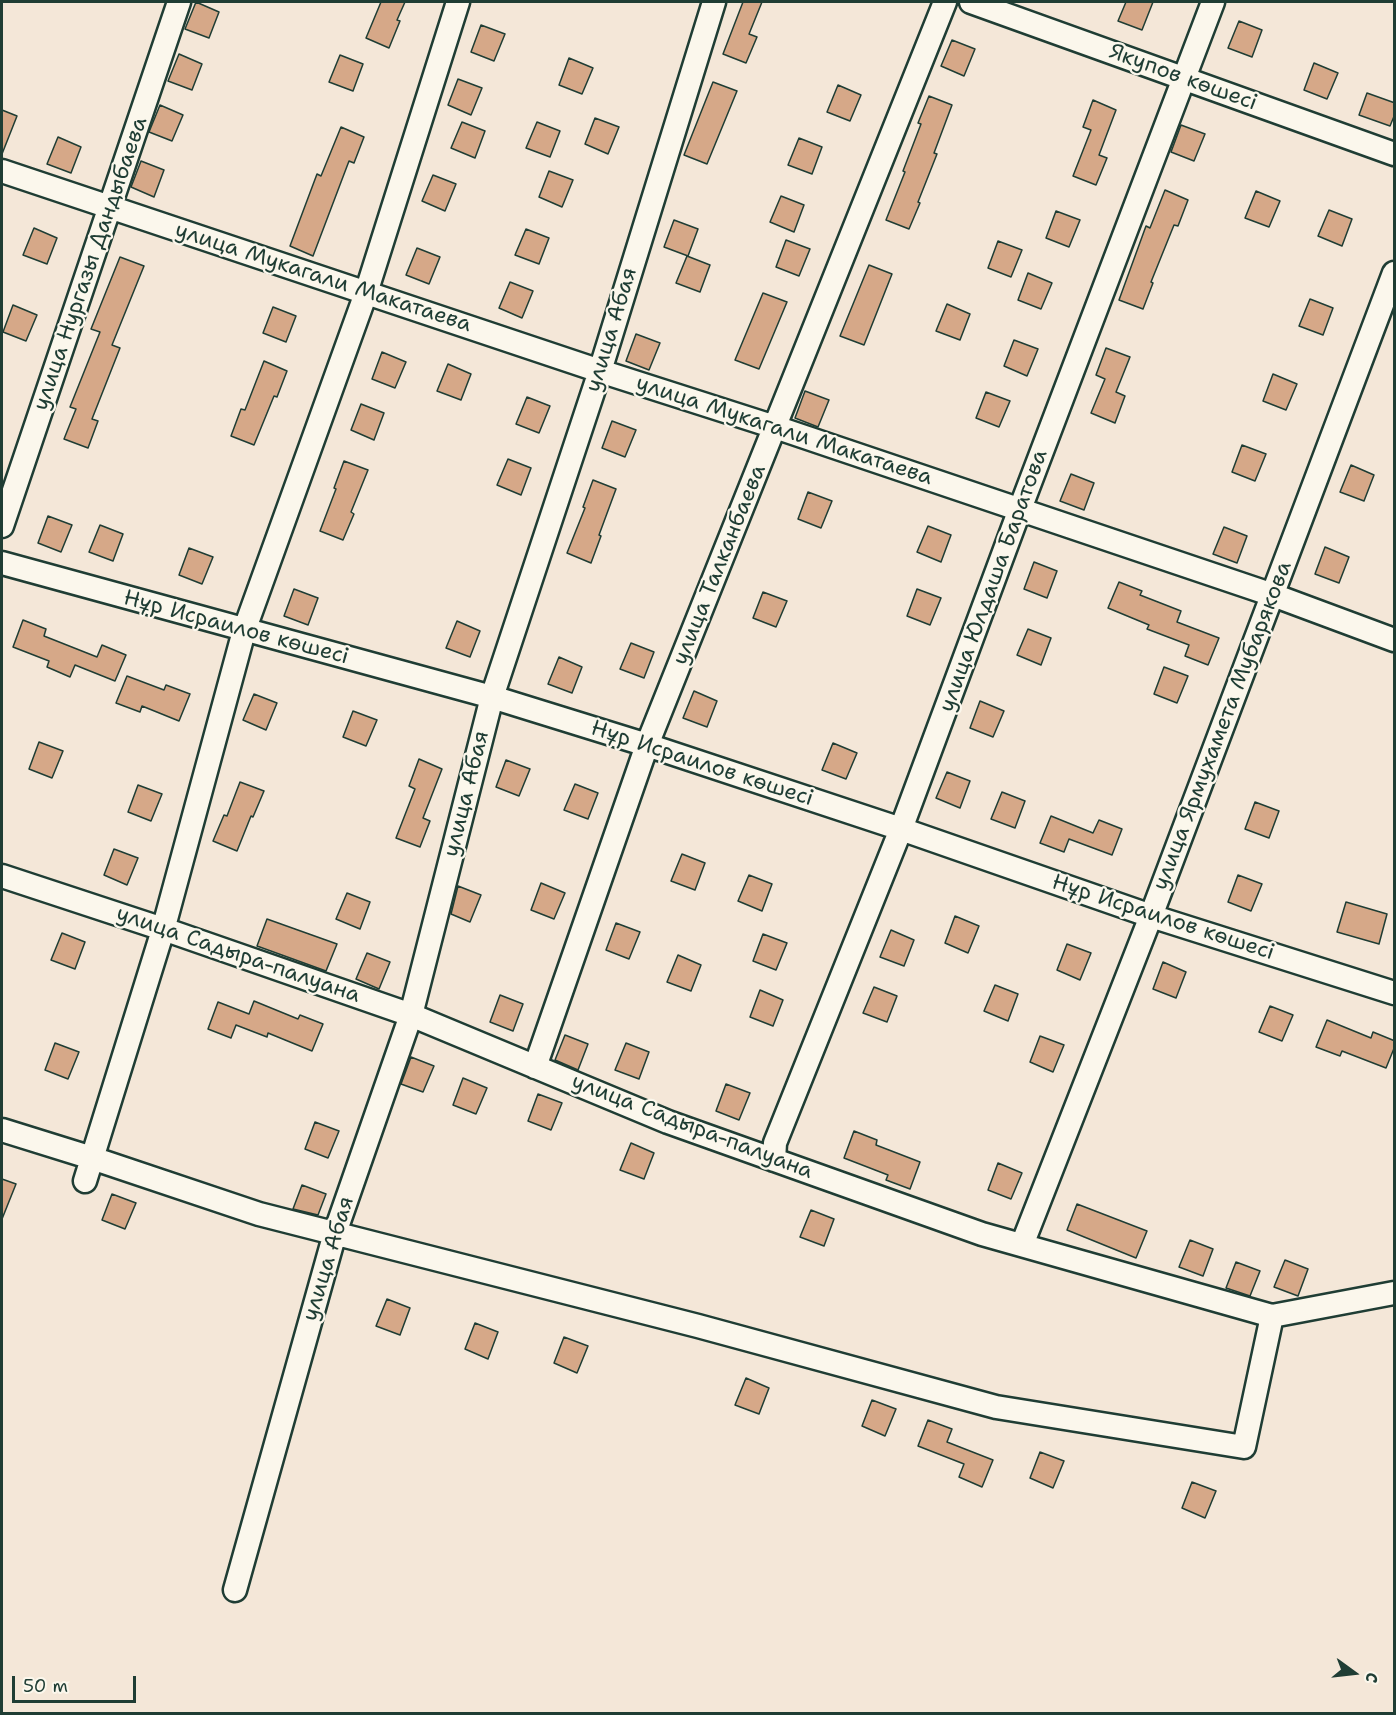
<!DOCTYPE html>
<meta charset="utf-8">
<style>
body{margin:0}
#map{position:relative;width:1396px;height:1715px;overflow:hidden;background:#f4e7d8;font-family:"Shantell Sans",sans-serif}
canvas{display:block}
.frame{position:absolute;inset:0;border:3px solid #1f3d34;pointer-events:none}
.north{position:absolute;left:1324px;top:1643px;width:60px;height:60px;-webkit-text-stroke:4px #fbf7ec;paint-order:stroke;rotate:105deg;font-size:16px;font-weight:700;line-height:24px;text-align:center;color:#1f3d34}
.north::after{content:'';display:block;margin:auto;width:21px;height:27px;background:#1f3d34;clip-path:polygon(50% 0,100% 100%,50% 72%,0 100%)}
.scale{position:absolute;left:12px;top:1676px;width:124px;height:27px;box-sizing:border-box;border:3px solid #1f3d34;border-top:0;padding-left:8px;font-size:18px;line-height:21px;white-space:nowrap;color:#1f3d34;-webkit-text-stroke:4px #fbf7ec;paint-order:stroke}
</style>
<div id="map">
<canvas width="1396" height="1715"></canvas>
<div class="frame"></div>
<div class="north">С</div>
<div class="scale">50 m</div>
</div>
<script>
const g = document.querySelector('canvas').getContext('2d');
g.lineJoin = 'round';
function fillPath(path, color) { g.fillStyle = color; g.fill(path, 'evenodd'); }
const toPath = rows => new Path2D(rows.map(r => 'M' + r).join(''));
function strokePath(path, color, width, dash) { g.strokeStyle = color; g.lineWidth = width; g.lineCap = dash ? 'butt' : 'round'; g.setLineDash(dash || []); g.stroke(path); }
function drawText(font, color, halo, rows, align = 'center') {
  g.font = font + ' "Shantell Sans",sans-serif'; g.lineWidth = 4.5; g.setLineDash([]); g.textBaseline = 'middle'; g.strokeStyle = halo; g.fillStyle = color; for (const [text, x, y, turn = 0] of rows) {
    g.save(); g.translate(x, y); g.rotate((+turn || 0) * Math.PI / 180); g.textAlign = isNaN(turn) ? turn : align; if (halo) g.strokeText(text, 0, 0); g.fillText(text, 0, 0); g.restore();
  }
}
const building = toPath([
 [196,2,219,12,209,38,185,29,196,2],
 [381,2,405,2,397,20,400,21,389,48,366,38,381,2],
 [743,2,762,2,749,34,757,37,746,63,723,54,743,2],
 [1126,2,1153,2,1142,30,1118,21,1126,2],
 [1239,21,1262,30,1252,57,1228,48,1239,21],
 [481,25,505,34,494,61,471,52,481,25],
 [952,40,975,49,964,76,941,66,952,40],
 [179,54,202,64,192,90,168,81,179,54],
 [340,55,363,64,353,91,329,82,340,55],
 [569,58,593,68,582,94,559,85,569,58],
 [1314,63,1338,73,1327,99,1304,90,1314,63],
 [458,79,482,88,471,115,448,105,458,79],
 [713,82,737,91,707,164,684,155,713,82],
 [838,85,861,95,850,121,827,112,838,85],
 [1367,93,1395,103,1395,114,1390,126,1359,115,1367,93],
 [929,96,952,105,934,153,937,154,918,202,920,203,909,229,886,220,905,172,903,171,921,124,918,123,929,96],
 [1093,100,1116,110,1099,155,1107,158,1096,185,1073,176,1091,130,1083,127,1093,100],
 [160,105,183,115,172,141,149,132,160,105],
 [2,110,17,116,2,154,2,110],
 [595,118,619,127,608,154,585,144,595,118],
 [462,122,485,131,475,158,451,148,462,122],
 [537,122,560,131,550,157,526,148,537,122],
 [1181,125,1205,134,1194,161,1171,152,1181,125],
 [341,127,364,137,354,163,349,161,313,256,290,246,317,174,321,176,341,127],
 [58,137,81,147,71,173,47,164,58,137],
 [799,138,822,147,812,174,788,165,799,138],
 [141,161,164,170,154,197,131,187,141,161],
 [549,171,573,180,562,207,539,197,549,171],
 [433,175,456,184,445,211,422,201,433,175],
 [1165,190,1188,200,1178,226,1174,225,1151,282,1153,283,1143,309,1119,300,1146,226,1150,228,1165,190],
 [1256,191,1280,201,1269,227,1245,218,1256,191],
 [781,196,804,205,794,232,770,222,781,196],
 [1329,210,1352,219,1342,246,1318,236,1329,210],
 [1056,211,1080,220,1069,247,1046,238,1056,211],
 [674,220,698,229,688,256,664,247,674,220],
 [34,228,57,238,47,264,23,255,34,228],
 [526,229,549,238,539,264,515,255,526,229],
 [786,240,810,249,799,276,776,267,786,240],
 [998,241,1022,250,1011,277,988,268,998,241],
 [417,248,440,257,429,284,406,275,417,248],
 [687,256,710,265,700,292,676,283,687,256],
 [120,257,144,266,112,345,120,348,92,419,98,421,88,448,64,439,76,409,70,407,100,332,91,329,120,257],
 [869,265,892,274,864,345,840,336,869,265],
 [1028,273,1052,283,1041,309,1018,300,1028,273],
 [510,282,533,291,522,318,499,308,510,282],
 [763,293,787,302,759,369,735,360,763,293],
 [1310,299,1333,308,1323,335,1299,326,1310,299],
 [947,304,970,314,960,340,936,331,947,304],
 [13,305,37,315,26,341,3,332,13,305],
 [273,307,296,316,286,342,263,333,273,307],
 [636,334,660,343,649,370,626,361,636,334],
 [1014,340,1038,349,1027,376,1004,366,1014,340],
 [1106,348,1130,357,1116,392,1125,396,1115,423,1091,413,1105,379,1096,375,1106,348],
 [382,352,406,362,395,388,372,379,382,352],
 [264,361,287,371,277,397,274,396,254,445,231,436,241,409,245,410,264,361],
 [448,364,471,374,461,400,437,391,448,364],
 [1273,374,1297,384,1286,410,1263,401,1273,374],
 [805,391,829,400,818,427,795,418,805,391],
 [986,392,1010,401,999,427,976,418,986,392],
 [527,397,550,406,539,433,516,424,527,397],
 [361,404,384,413,374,440,351,430,361,404],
 [612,421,636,430,625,457,602,448,612,421],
 [1242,445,1266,454,1255,481,1232,472,1242,445],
 [508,459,531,468,521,495,497,485,508,459],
 [344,461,368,470,351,512,354,514,343,540,320,531,336,489,334,488,344,461],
 [1351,465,1374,475,1364,501,1340,492,1351,465],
 [1071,474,1094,483,1084,510,1060,501,1071,474],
 [593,480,616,489,599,535,601,536,591,563,567,553,585,508,583,507,593,480],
 [808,492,832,501,821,528,798,519,808,492],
 [48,516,72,525,61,552,38,543,48,516],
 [100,525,123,534,113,561,89,552,100,525],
 [928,526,951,535,941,562,917,552,928,526],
 [1224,527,1247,536,1237,563,1213,554,1224,527],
 [1325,547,1349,557,1339,583,1315,574,1325,547],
 [189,548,213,557,202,584,179,575,189,548],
 [1034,562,1057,571,1047,598,1024,589,1034,562],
 [1119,582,1142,591,1140,595,1181,611,1177,622,1219,638,1208,665,1185,656,1189,645,1147,629,1149,625,1108,608,1119,582],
 [294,589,318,598,308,625,284,616,294,589],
 [917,589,941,598,930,625,907,616,917,589],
 [763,592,787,601,776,627,753,618,763,592],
 [23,620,46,629,44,636,97,657,102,645,126,655,115,681,75,665,70,677,47,667,49,661,13,647,23,620],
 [457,621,480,631,470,657,446,648,457,621],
 [1028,629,1051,638,1041,665,1017,655,1028,629],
 [631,643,654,652,644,678,620,669,631,643],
 [559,657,582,667,572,693,548,684,559,657],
 [1164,667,1188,676,1177,703,1154,694,1164,667],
 [127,676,164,690,166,685,190,694,179,721,142,706,140,712,116,703,127,676],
 [694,691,717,701,707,727,683,718,694,691],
 [254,694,277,703,266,730,243,720,254,694],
 [980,701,1004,711,993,737,970,728,980,701],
 [353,711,377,720,366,746,343,737,353,711],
 [39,742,63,751,52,778,29,769,39,742],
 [833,743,857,753,846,779,822,770,833,743],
 [419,759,442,769,423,818,430,821,420,847,396,838,415,789,409,786,419,759],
 [506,760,530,769,519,796,496,787,506,760],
 [947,772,970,781,960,808,936,798,947,772],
 [240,782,264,791,253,817,251,816,237,851,213,841,224,815,227,816,240,782],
 [575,784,598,793,588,819,564,810,575,784],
 [138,785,162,794,151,821,128,812,138,785],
 [1002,792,1025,801,1015,828,991,819,1002,792],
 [1255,802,1279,811,1269,838,1245,829,1255,802],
 [1051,816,1093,833,1099,820,1122,829,1112,855,1069,839,1064,852,1040,843,1051,816],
 [114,849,138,858,127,885,104,875,114,849],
 [682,854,705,863,695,890,671,881,682,854],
 [749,875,772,884,762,911,738,901,749,875],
 [1238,875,1262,884,1251,911,1228,902,1238,875],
 [541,883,565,893,554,919,531,910,541,883],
 [458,886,481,895,470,922,451,914,458,886],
 [347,893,370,902,360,929,336,919,347,893],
 [1346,902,1387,914,1379,944,1337,932,1346,902],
 [955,916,979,926,968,953,945,943,955,916],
 [267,919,337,944,326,971,257,946,267,919],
 [616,923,640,932,629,959,606,950,616,923],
 [891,930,914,940,904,966,880,957,891,930],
 [62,933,85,942,75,969,51,960,62,933],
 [763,934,787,943,776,970,753,961,763,934],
 [1067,944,1091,953,1080,980,1057,970,1067,944],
 [367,953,390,962,379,989,356,979,367,953],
 [678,955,701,965,691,991,667,982,678,955],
 [1163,962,1186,972,1176,998,1153,989,1163,962],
 [995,985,1018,994,1008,1021,984,1011,995,985],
 [874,987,897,996,887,1022,863,1013,874,987],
 [760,990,783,1000,773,1026,750,1017,760,990],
 [500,995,523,1004,513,1031,490,1022,500,995],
 [254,1001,298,1019,300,1015,323,1024,312,1051,268,1033,267,1037,236,1025,231,1038,208,1029,218,1002,249,1014,254,1001],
 [1270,1006,1293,1015,1282,1041,1259,1032,1270,1006],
 [1327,1020,1371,1038,1373,1032,1395,1041,1395,1046,1386,1068,1342,1051,1340,1056,1316,1047,1327,1020],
 [565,1035,588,1044,578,1070,555,1060,565,1035],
 [1040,1036,1064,1045,1053,1072,1030,1062,1040,1036],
 [55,1043,79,1052,68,1079,45,1070,55,1043],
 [626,1043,649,1052,639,1079,615,1070,626,1043],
 [411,1057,434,1066,423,1092,401,1084,411,1057],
 [463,1078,487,1088,476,1114,453,1105,463,1078],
 [726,1084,750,1093,739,1120,716,1111,726,1084],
 [538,1094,562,1103,551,1130,528,1121,538,1094],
 [315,1122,339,1131,328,1158,305,1149,315,1122],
 [854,1131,877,1140,876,1145,920,1162,910,1189,886,1180,888,1175,844,1158,854,1131],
 [631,1143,654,1153,644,1179,620,1170,631,1143],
 [998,1163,1022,1173,1011,1199,988,1190,998,1163],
 [2,1179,16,1184,2,1219,2,1179],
 [302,1185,326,1194,318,1215,293,1209,302,1185],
 [112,1194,136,1203,125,1229,102,1220,112,1194],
 [1077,1204,1147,1231,1136,1258,1067,1230,1077,1204],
 [811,1210,834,1219,824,1246,800,1237,811,1210],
 [1190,1240,1213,1249,1203,1276,1179,1267,1190,1240],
 [1285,1260,1308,1269,1298,1296,1274,1287,1285,1260],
 [1236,1262,1260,1271,1250,1296,1226,1288,1236,1262],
 [387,1299,410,1308,400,1335,376,1326,387,1299],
 [475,1323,498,1332,488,1359,465,1349,475,1323],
 [564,1337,588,1346,577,1373,554,1363,564,1337],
 [746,1378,769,1388,759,1414,735,1405,746,1378],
 [872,1400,896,1409,885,1436,862,1426,872,1400],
 [928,1420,952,1429,947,1442,993,1460,982,1487,959,1477,964,1464,918,1446,928,1420],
 [1040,1452,1064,1461,1053,1488,1030,1478,1040,1452],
 [1192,1482,1216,1491,1205,1518,1182,1508,1192,1482]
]);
const minor = toPath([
 [971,2,1394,154],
 [2,171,600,371,775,427,1273,595,1394,640],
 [2,526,179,2],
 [2,563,492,697,647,745,901,829,1151,916,1394,993],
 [2,876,175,933,411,1015,668,1122,982,1234,1272,1316,1394,1293],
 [535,1067,647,745,945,2],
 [2,1130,92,1158,259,1214,698,1326,996,1407,1244,1447,1272,1316],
 [774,1160,775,1143,901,829,1020,509,1213,2],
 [85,1181,163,930,244,631,366,293,458,2],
 [1022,1245,1151,916,1394,273],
 [235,1590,335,1233,411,1015,492,697,600,371,714,2]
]);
const streetNames = [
 ["Якупов көшесі",1183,78,20],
 ["улица Нургазы Дандыбаева",91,264,-71],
 ["улица Мукагали Макатаева",323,278,18],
 ["улица Абая",612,330,-73],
 ["улица Мукагали Макатаева",784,431,18],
 ["улица Талканбаева",720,565,-68],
 ["улица Юлдаша Баратова",994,581,-70],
 ["Нұр Исраилов көшесі",236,628,15],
 ["улица Ярмухамета Мубарякова",1223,726,-69],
 ["Нұр Исраилов көшесі",702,764,18],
 ["улица Абая",467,794,-76],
 ["Нұр Исраилов көшесі",1163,918,18],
 ["улица Садыра-палуана",238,955,19],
 ["улица Садыра-палуана",692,1127,21],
 ["улица Абая",329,1259,-73]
];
fillPath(building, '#d6a888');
strokePath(building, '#1f3d34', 1.5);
strokePath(minor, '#1f3d34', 27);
strokePath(minor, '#fbf7ec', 22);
drawText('22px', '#1f3d34', '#fbf7ec', streetNames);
</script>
